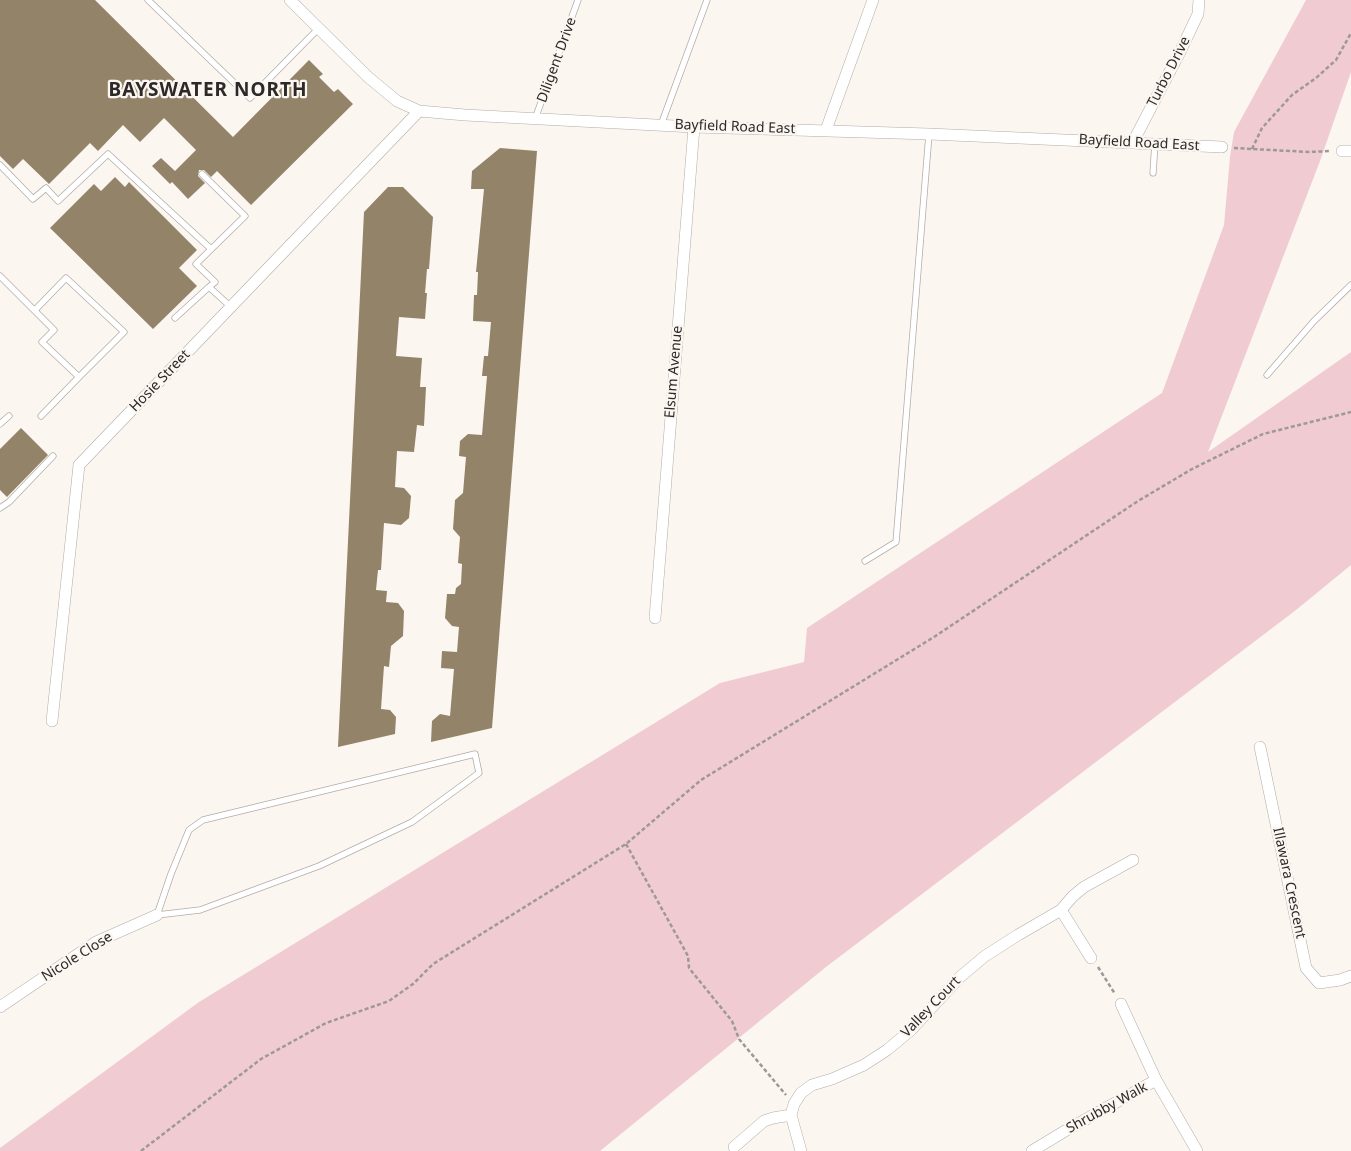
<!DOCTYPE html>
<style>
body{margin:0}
canvas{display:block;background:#fcf6f1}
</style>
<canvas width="1351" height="1151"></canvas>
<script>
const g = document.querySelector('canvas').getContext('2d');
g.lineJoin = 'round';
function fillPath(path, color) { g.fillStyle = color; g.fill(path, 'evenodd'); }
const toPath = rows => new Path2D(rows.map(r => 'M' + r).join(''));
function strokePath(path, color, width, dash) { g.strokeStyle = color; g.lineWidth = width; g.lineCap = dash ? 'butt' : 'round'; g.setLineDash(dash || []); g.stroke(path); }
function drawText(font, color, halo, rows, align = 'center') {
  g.font = font + ' "Noto Sans",sans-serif'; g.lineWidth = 4.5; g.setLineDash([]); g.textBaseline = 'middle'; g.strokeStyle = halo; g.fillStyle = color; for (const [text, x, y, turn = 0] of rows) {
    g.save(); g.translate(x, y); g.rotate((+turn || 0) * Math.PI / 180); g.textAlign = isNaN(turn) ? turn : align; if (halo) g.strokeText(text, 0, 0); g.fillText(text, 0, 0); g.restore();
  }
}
const green = toPath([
 [1306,0,1351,0,1351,72,1320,161,1208,452,1351,352,1351,565,1296,610,826,967,600,1151,0,1151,0,1148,199,1002,720,683,804,662,807,628,1162,393,1224,225,1230,157,1234,132]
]);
const building = toPath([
 [0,0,95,0,233,137,309,60,323,74,319,77,334,92,338,89,353,104,251,205,217,171,211,177,204,170,199,170,198,176,205,183,188,199,172,182,170,184,152,166,161,158,175,171,196,150,164,118,140,142,123,125,98,151,90,143,49,184,23,159,13,169,0,156],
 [500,148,537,151,492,728,431,742,432,721,440,714,450,716,454,669,441,668,442,651,457,652,459,627,452,626,445,618,447,594,455,594,456,588,461,584,462,564,458,563,460,537,453,529,455,500,463,493,466,457,459,456,460,441,468,434,482,435,487,376,482,376,484,356,488,356,491,322,473,321,474,295,477,295,478,272,476,272,484,189,471,189,472,171],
 [115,177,125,187,129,182,197,250,179,268,197,286,153,329,50,228,94,184,101,191],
 [388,187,403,187,433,217,429,269,427,269,425,293,427,293,425,319,399,317,396,356,422,358,420,387,426,387,424,426,417,425,414,452,397,451,395,487,404,488,411,496,409,518,401,525,384,523,381,570,378,570,376,590,387,591,386,602,398,603,404,611,403,636,391,646,389,667,384,666,381,709,390,710,396,717,395,734,338,747,364,212],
 [21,428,48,455,7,497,0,490,0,449]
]);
const path = toPath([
 [1234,148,1309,152,1331,151],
 [1252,149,1262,128,1292,95,1316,78,1336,60,1351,33],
 [626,844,688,956,689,968,732,1021,739,1039,786,1095],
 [1098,967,1115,994],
 [141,1151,261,1059,326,1023,389,1001,413,984,433,964,626,844,701,780,934,637,1138,501,1192,469,1263,434,1351,412]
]);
const service = toPath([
 [148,0,250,98,319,28],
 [535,119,578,0],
 [661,125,707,0],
 [0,165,33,199,46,188,58,201,108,154,211,249],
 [1153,173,1155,143],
 [202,174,245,216,196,264,215,282,209,287,231,307],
 [0,276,54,330,42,342,79,377,41,416],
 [35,310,66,278,124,332,79,377],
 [175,318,209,287],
 [1267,375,1314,321,1351,285],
 [0,424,9,416],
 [0,508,9,502,53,456],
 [865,561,896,542,929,134],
 [475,754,479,773,412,822,319,866,200,910,157,915,171,874,189,830,203,820,475,754]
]);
const minor = toPath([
 [290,0,368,77,397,101,419,111,465,115,694,127,929,134,1222,147],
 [826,130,873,0],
 [1133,142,1181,50,1198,14,1199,0],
 [1342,151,1351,151],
 [655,618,694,127],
 [52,721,79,465,419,111],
 [1260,747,1306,968,1319,983,1340,980,1351,976],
 [1061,910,1073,896,1084,887,1133,860],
 [1121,1004,1156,1080,1197,1151],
 [0,1007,96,942,157,915],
 [734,1147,764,1121,773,1118,791,1115],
 [801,1151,791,1115,794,1104,801,1093,812,1085,832,1079,864,1065,887,1050,911,1030,960,977,985,956,1018,935,1061,910,1091,958],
 [1032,1151,1065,1131,1156,1080]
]);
const streetNames = [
 ["Diligent Drive",557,60,-70],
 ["Turbo Drive",1169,72,-63],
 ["Bayfield Road East",735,127,2],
 ["Bayfield Road East",1139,143,3],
 ["Elsum Avenue",674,372,-85],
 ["Hosie Street",160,381,-46],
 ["Illawara Crescent",1289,883,78],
 ["Nicole Close",77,957,-32],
 ["Valley Court",931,1007,-46],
 ["Shrubby Walk",1107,1108,-29]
];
const districtNames = [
 ["BAYSWATER NORTH",208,91]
];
fillPath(green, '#f0cbd2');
fillPath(building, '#938469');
strokePath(service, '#b2aca8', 7);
strokePath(minor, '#b2aca8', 12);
strokePath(path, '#9e9996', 2.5, [4, 2.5]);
strokePath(service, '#fff', 5.5);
strokePath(minor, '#fff', 11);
drawText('14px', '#2c2928', '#fcf6f1', streetNames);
g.letterSpacing = '1px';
drawText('bold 19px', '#2c2928', '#fcf6f1', districtNames);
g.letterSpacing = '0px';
</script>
